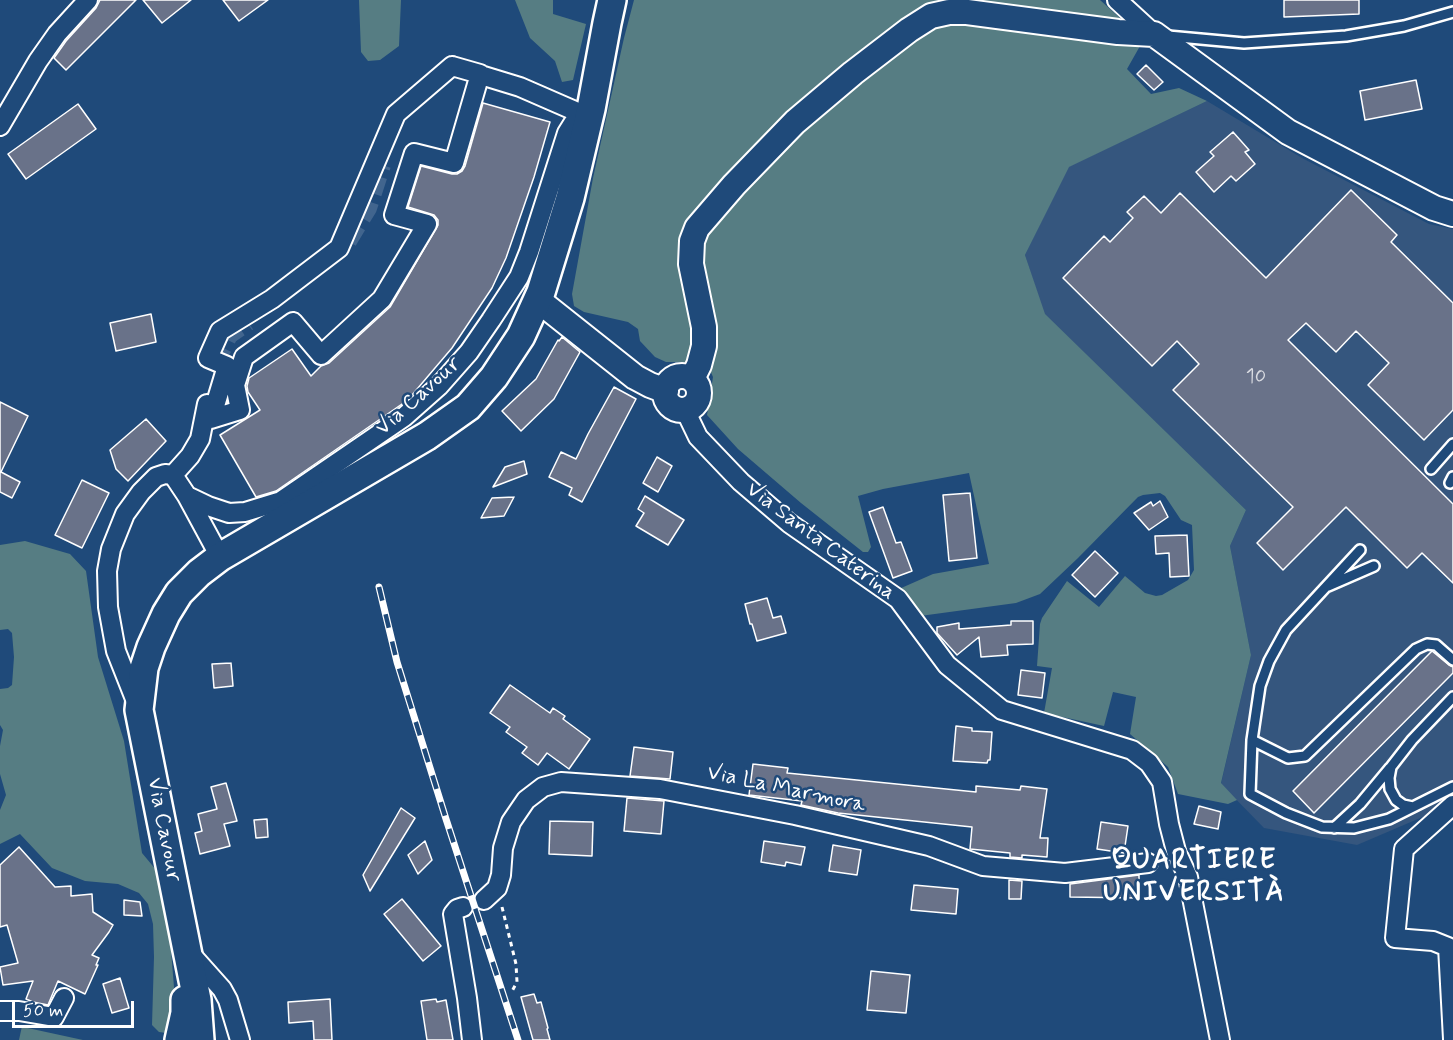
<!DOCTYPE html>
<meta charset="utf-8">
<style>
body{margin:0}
#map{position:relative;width:1453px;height:1040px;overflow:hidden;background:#1f4a7a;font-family:Mynerve,sans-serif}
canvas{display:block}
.scale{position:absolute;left:12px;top:1001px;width:122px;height:27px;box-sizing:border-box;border:3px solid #fff;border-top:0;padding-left:8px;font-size:18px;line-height:21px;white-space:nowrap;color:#fff;-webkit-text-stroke:4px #1f4a7a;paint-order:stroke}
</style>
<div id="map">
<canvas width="1453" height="1040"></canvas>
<div class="scale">50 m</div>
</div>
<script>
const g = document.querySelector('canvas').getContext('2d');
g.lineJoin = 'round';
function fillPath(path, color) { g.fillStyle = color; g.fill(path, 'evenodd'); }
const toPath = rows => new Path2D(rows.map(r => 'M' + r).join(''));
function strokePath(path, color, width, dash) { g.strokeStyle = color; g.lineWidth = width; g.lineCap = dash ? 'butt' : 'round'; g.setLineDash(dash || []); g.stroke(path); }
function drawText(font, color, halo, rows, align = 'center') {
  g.font = font + ' Mynerve,sans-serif'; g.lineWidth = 5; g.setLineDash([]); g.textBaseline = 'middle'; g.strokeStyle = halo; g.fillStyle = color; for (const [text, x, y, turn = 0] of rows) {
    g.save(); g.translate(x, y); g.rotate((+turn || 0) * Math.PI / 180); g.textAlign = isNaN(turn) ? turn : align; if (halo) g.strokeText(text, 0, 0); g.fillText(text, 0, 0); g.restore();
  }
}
const built = toPath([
 [1207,101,1302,158,1429,224,1453,229,1453,804,1357,845,1264,828,1221,784,1251,655,1230,546,1246,510,1044,314,1025,255,1068,167]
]);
const green = toPath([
 [359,0,401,0,399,46,380,60,368,61,361,52],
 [515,0,553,0,553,14,586,24,573,80,562,82,555,61,530,38],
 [634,0,1100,0,1129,26,1140,46,1127,69,1151,94,1179,88,1207,101,1069,167,1025,255,1045,314,1246,510,1230,546,1251,655,1221,783,1237,800,1228,804,1178,794,1168,767,1130,734,1136,697,1113,692,1104,726,1044,713,1052,668,1037,666,1040,624,1042,618,1067,581,1099,607,1125,576,1145,593,1156,596,1162,595,1188,580,1194,570,1192,525,1181,520,1165,496,1160,493,1143,495,1138,497,1078,558,1040,594,1016,603,920,616,899,589,933,574,989,564,969,473,883,489,858,496,871,547,868,552,863,552,801,503,738,449,707,415,713,377,709,368,699,362,666,362,655,357,640,341,638,329,628,322,584,312,574,306,572,294,593,178,624,38],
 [25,541,70,554,86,571,98,657,124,741,142,853,157,871,168,914,174,987,166,1033,159,1032,152,1025,154,957,153,924,148,904,139,893,118,884,85,881,52,868,20,834,0,844,0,810,6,795,0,774,0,746,3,730,0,725,0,689,8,688,12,685,14,657,12,633,8,629,0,630,0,545],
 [22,1026,23,1027,83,1040,19,1040]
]);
const building = toPath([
 [100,0,136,0,66,70,54,58,66,41,96,8,100,0],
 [143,0,191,0,162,23,143,0],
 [223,0,268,0,239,21,223,0],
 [1284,0,1359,0,1359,14,1284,17,1284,0],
 [1146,65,1163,82,1154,90,1137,74,1146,65],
 [1416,80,1422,109,1365,120,1360,91,1416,80],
 [483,103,550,122,534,177,506,258,492,288,452,348,412,395,402,404,276,491,256,497,220,435,260,410,248,392,247,386,249,378,292,349,311,376,321,366,329,363,390,307,438,225,438,220,434,215,408,207,421,166,452,174,457,174,462,171,465,166,483,103],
 [78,104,96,129,26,179,8,154,78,104],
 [1233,132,1249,150,1245,152,1255,164,1236,181,1231,176,1214,192,1196,172,1214,156,1210,152,1233,132],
 [1351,190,1397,235,1391,242,1453,303,1453,410,1424,440,1368,385,1389,363,1356,331,1336,352,1306,323,1288,340,1453,504,1453,583,1422,553,1407,568,1346,507,1283,570,1257,543,1293,507,1173,390,1199,364,1177,341,1152,366,1063,278,1104,236,1110,242,1133,218,1127,212,1144,196,1161,213,1180,193,1266,278,1351,190],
 [151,314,156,342,116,351,110,323,151,314],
 [562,337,580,352,554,399,521,431,502,411,536,379,558,340,559,341,562,337],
 [614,387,636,399,582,502,569,495,572,488,549,477,561,452,576,459,588,434,614,387],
 [0,402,28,416,1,472,20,482,12,498,0,492,0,402],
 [146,419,166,441,128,481,116,469,110,450,146,419],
 [657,457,672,466,658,492,643,483,657,457],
 [524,461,527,474,493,487,505,467,524,461],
 [82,480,109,493,82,548,55,535,82,480],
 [970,493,977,558,949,561,943,495,970,493],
 [645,496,684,520,668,545,636,526,644,513,638,509,645,496],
 [514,497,504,516,481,518,492,498,514,497],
 [1160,501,1168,517,1149,530,1134,513,1151,502,1153,506,1160,501],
 [883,507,896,543,901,542,912,571,893,578,869,512,883,507],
 [1187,535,1189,576,1170,577,1169,553,1156,554,1155,536,1187,535],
 [1095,551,1118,573,1095,597,1072,575,1095,551],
 [767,598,773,618,781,616,786,633,757,641,752,624,750,624,745,604,767,598],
 [1011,621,1033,621,1033,644,1007,645,1008,655,981,657,979,637,957,655,937,633,937,627,959,623,959,629,1011,625,1011,621],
 [1432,651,1449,665,1453,667,1453,673,1314,813,1293,791,1432,651],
 [231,663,233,686,214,688,212,664,231,663],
 [1021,670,1045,673,1042,698,1018,695,1021,670],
 [510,685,550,713,553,708,565,716,563,719,590,739,569,769,547,753,538,765,522,753,527,747,506,732,510,727,490,713,510,685],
 [956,726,972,728,972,731,992,732,990,760,988,760,987,763,953,761,956,726],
 [634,747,673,752,670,779,630,776,634,747],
 [753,764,788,768,787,773,976,792,976,786,1020,790,1021,786,1047,789,1040,838,1048,838,1047,857,1022,855,1022,858,1010,857,1010,853,970,849,972,827,838,813,801,805,802,801,749,795,753,764],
 [226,783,237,821,224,824,230,846,200,854,195,833,202,831,198,814,217,809,211,787,226,783],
 [627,798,664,801,661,834,624,831,627,798],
 [1199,806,1221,812,1218,829,1194,824,1199,806],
 [401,808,415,818,370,891,363,875,401,808],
 [267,819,268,837,256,838,254,820,267,819],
 [550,821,593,822,592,856,549,854,550,821],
 [1101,822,1128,826,1124,853,1097,849,1101,822],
 [425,841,432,860,418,874,408,855,425,841],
 [764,841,805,847,801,865,786,862,785,866,761,862,764,841],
 [833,845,861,850,857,875,829,871,833,845],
 [19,847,55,887,71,886,71,896,92,894,93,912,113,925,109,932,92,955,99,958,96,965,98,965,85,994,58,981,48,1005,33,1002,26,999,33,981,3,985,0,967,18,963,7,925,0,927,0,865,19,847],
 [1139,875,1139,898,1070,897,1070,884,1139,875],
 [1009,880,1022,881,1021,899,1009,899,1009,880],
 [914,885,958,889,956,914,911,910,914,885],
 [402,899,441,946,423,961,384,914,402,899],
 [124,900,140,902,142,916,124,915,124,900],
 [871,971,910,975,906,1013,867,1010,871,971],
 [120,978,129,1008,112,1013,103,984,120,978],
 [534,994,537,1003,541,1002,548,1028,547,1029,550,1040,533,1040,521,997,534,994],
 [330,999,332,1040,314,1040,313,1021,289,1023,288,1002,330,999],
 [436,999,437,1002,446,1000,453,1040,427,1040,421,1001,436,999]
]);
const minorTunnel = toPath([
 [348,241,368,208,382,165],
 [215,364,229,335,248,322]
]);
const path = toPath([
 [502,907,516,964,517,982,511,993]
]);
const service = toPath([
 [1168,36,1244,43,1346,36,1404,26,1453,12],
 [1431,469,1453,444],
 [1450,483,1453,477],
 [1360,550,1286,630,1269,661,1260,686,1252,740,1250,794,1286,813,1322,827,1354,828,1389,819,1453,787],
 [1328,586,1374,566],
 [1252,740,1288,758,1305,756,1416,649,1427,644,1436,645,1453,660],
 [1413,807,1403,805,1396,800,1390,789,1389,778,1391,767,1412,740,1453,697],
 [1334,828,1360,804,1390,768]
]);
const minor = toPath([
 [1117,0,1154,34],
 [452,66,480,74,454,163,414,153,394,215,427,224,382,299,321,355,293,322,244,357,235,385,240,410,211,419,227,366,208,358,220,331,272,299,339,248,396,114,452,66],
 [484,76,520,87,582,114],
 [0,126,38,61,57,34,88,0],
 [685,410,698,437,741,482,789,523,898,599,947,665,1002,710,1132,750,1149,763,1162,782,1169,824,1176,851,1188,877,1220,1040],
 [173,475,190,456,200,439,207,404],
 [187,496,208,506,229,513,245,512,281,501,404,417,439,386,469,352,491,320,519,277,529,252,567,133,577,117,591,109],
 [137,704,116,651,108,607,107,571,111,549,125,514,141,492,156,477,165,474,173,475,187,496,220,557],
 [1453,805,1404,849,1395,938,1433,941,1448,947,1453,1039],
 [484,900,497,888,501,875,503,848,511,822,526,800,543,787,561,782,660,789,795,815,929,846,983,866,1065,873,1148,863],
 [463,907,457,909,453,914,467,998,472,1040],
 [189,952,222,989,228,1000,240,1040],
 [0,1011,19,1011,54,1017,64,998]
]);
const tertiary = toPath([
 [538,300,635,377,650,385,666,391],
 '665 393a17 17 0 1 1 34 0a17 17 0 1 1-34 0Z',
 [692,379,699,365,704,346,704,327,691,264,692,241,697,228,734,185,795,122,853,73,909,30,931,16,949,12,967,12,1118,32,1154,34,1288,132,1434,208,1453,214]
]);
const secondary = toPath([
 [179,1040,185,1013,185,1000],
 [200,1040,197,1000,139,710,144,668,151,647,166,614,179,593,199,573,220,557,427,436,468,407,494,377,521,336,541,292,570,198,591,109,607,23,612,0]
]);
const rail = toPath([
 [379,587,397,662,446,819,518,1040]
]);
const numberNames = [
 ["10",1256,378]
];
const streetNames = [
 ["Via Cavour",419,397,-42],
 ["Via Santa Caterina",820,542,37],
 ["Via La Marmora",786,790,12],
 ["Via Cavour",163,830,79]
];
const districtNames = [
 ["QUARTIERE",1194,862],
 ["UNIVERSITÀ",1194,894]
];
fillPath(built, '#35567e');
fillPath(green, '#567d83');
fillPath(building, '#697289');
strokePath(building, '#fff', 1.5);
strokePath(minorTunnel, '#41658e', 18, [18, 9]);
strokePath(service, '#fff', 14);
strokePath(minor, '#fff', 22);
strokePath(tertiary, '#fff', 28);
strokePath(secondary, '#fff', 32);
strokePath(path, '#fff', 3, [4.5, 4.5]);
strokePath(service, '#1f4a7a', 9);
strokePath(minor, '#1f4a7a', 18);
strokePath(tertiary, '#1f4a7a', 24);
strokePath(secondary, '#1f4a7a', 27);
strokePath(rail, '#fff', 7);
strokePath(rail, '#1f4a7a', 4.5, [14]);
drawText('20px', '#dadce2', null, numberNames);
drawText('22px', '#fff', '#1f4a7a', streetNames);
g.letterSpacing = '1.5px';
drawText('bold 28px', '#fff', '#1f4a7a', districtNames);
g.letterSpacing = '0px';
</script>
